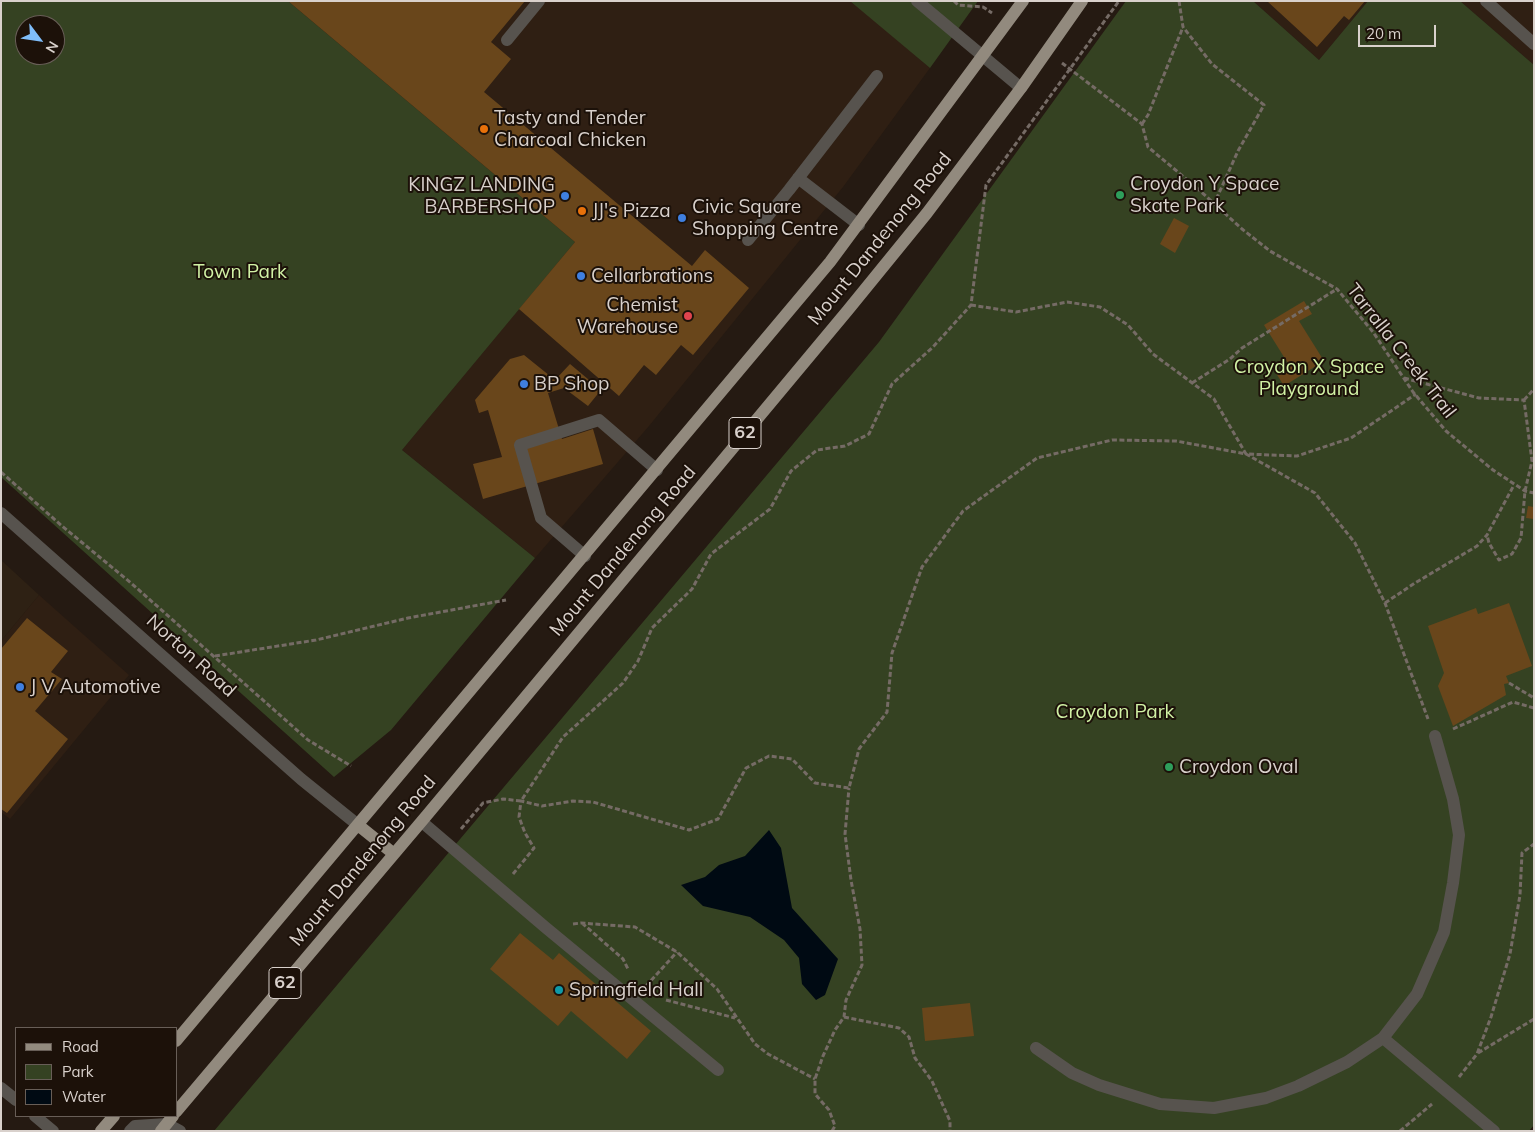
<!DOCTYPE html>
<style>
body{margin:0}
#map{position:relative;width:1535px;height:1132px;overflow:hidden;background:#251a12;font-family:Mulish,sans-serif}
canvas{display:block}
.frame{position:absolute;inset:0;border:2px solid #d9d1cc;pointer-events:none}
.legend{position:absolute;left:15px;top:1027px;width:162px;height:90px;box-sizing:border-box;background:#1c1109;border:1px solid #685e57;margin:0;padding:6px 9px;list-style:none;font-size:15px;color:#d9d1cc}
.legend li{display:flex;align-items:center;gap:10px;height:25px}
.legend b{width:25px;border:1px solid #685e57}
.north{position:absolute;left:15px;top:15px;width:50px;height:50px;box-sizing:border-box;background:#1c1109;border:1px solid #685e57;border-radius:50%;rotate:121deg;font-size:14px;font-weight:700;line-height:20px;text-align:center;color:#d9d1cc}
.north::after{content:'';display:block;margin:auto;width:18px;height:22px;background:#7fbdfa;clip-path:polygon(50% 0,100% 100%,50% 72%,0 100%)}
.scale{position:absolute;left:1358px;top:25px;width:78px;height:22px;box-sizing:border-box;border:2px solid #d9d1cc;border-top:0;padding-left:6px;font-size:15px;line-height:18px;white-space:nowrap;color:#d9d1cc;-webkit-text-stroke:4px #1c1109;paint-order:stroke}
</style>
<div id="map">
<canvas width="1535" height="1132"></canvas>
<div class="frame"></div>
<ul class="legend">
<li><b style="height:6px;background:#928a7e"></b>Road</li>
<li><b style="height:14px;background:#354222"></b>Park</li>
<li><b style="height:14px;background:#000a13"></b>Water</li>
</ul>
<div class="north">N</div>
<div class="scale">20 m</div>
</div>
<script>
const g = document.querySelector('canvas').getContext('2d');
g.lineJoin = 'round';
function fillPath(path, color) { g.fillStyle = color; g.fill(path, 'evenodd'); }
const toPath = rows => new Path2D(rows.map(r => 'M' + r).join(''));
function strokePath(path, color, width, dash) { g.strokeStyle = color; g.lineWidth = width; g.lineCap = dash ? 'butt' : 'round'; g.setLineDash(dash || []); g.stroke(path); }
function drawText(font, color, halo, rows, align = 'center') {
  g.font = font + ' Mulish,sans-serif'; g.lineWidth = 4; g.setLineDash([]); g.textBaseline = 'middle'; g.strokeStyle = halo; g.fillStyle = color; for (const [text, x, y, turn = 0] of rows) {
    g.save(); g.translate(x, y); g.rotate((+turn || 0) * Math.PI / 180); g.textAlign = isNaN(turn) ? turn : align; if (halo) g.strokeText(text, 0, 0); g.fillText(text, 0, 0); g.restore();
  }
}
const built = toPath([
 [288,1,852,1,930,68,843,187,770,277,649,426,535,558,402,450,519,309,507,185],
 [1253,1,1368,1,1319,60],
 [1460,1,1534,1,1534,65],
 [39,595,129,675,10,819,1,812,1,641]
]);
const education = toPath([
 [1,560,39,595,1,641]
]);
const green = toPath([
 [1,1,288,1,575,242,402,450,535,558,391,730,334,777,1,477],
 [25,25,55,25,55,55,25,55],
 [850,1,978,1,930,68],
 [1126,1,1253,1,1319,60,1368,1,1460,1,1534,65,1534,1125,1529,1131,214,1131,879,342]
]);
const water = toPath([
 [769,830,781,848,792,908,838,959,825,995,816,1000,802,984,799,958,784,940,750,917,703,906,681,885,705,877,719,865,745,856]
]);
const building = toPath([
 [288,1,525,1,491,42,511,59,484,92,692,266,705,250,749,288,693,355,681,345,656,375,644,365,619,396,519,309,575,242],
 [1267,1,1365,1,1349,20,1344,16,1317,47],
 [1174,218,1189,226,1175,253,1160,244],
 [1304,301,1312,314,1299,321,1324,361,1284,386,1276,373,1289,365,1264,325],
 [524,355,555,380,570,364,601,390,588,406,564,388,548,393,562,439,593,429,603,464,483,499,473,464,502,457,488,410,479,413,475,400,510,359],
 [1528,506,1534,507,1534,519,1526,518],
 [1509,603,1532,666,1506,676,1509,683,1504,684,1506,695,1453,726,1438,686,1444,673,1428,626,1476,608,1478,614],
 [27,618,68,651,51,672,62,679,35,711,68,739,7,813,1,809,1,649],
 [520,933,553,960,559,953,651,1031,627,1059,571,1011,558,1026,490,969],
 [970,1003,974,1036,925,1041,922,1008]
]);
const path = toPath([
 [954,1,958,5,983,7,992,13],
 [1179,1,1183,27,1212,64,1264,105,1238,151,1214,204],
 [1062,63,1142,124,1148,147,1197,188,1242,229,1270,251,1337,289,1373,332,1413,392,1446,431,1493,470,1525,491,1534,493],
 [1142,124,1148,115,1183,27],
 [971,305,1016,312,1067,302,1100,307,1128,325,1153,354,1214,399,1246,454,1297,456,1351,438,1416,394],
 [1404,378,1479,398,1524,400,1532,461,1525,491,1521,538,1512,554,1499,560,1489,543,1487,535],
 [1192,383,1230,359,1242,348,1337,289],
 [1524,400,1534,389],
 [1,472,62,526,131,583,308,740,351,766],
 [1385,603,1415,583,1477,546,1487,535,1514,485],
 [215,656,316,640,408,618,506,600],
 [1509,683,1534,698],
 [1453,729,1513,702,1534,708],
 [461,829,483,803,503,799,521,801,563,737,623,683,638,661,652,628,692,589,711,554,770,509,791,471,817,450,845,446,869,434,892,384,933,347,971,305,986,185,1119,1],
 [513,874,534,848,525,833,519,817,521,801,542,806,573,801,593,802,689,830,718,819,746,768,769,756,792,759,815,783,849,788,859,749,887,712,892,653,922,567,963,511,1037,458,1112,440,1176,441,1246,454,1315,493,1355,543,1385,603,1428,719],
 [582,923,623,959,628,969],
 [573,924,581,923,635,927,677,952,717,989,755,1044,768,1054,815,1079],
 [646,986,677,952],
 [666,1000,735,1018],
 [844,1017,899,1028,909,1037,915,1058,932,1081,950,1121,950,1131],
 [1478,1053,1534,1019],
 [1459,1077,1477,1054,1491,1017,1510,954,1520,895,1522,853,1534,844],
 [832,1131,835,1126,829,1110,815,1094,815,1079,823,1056,835,1030,844,1017,846,1000,862,965,860,929,851,880,845,834,849,788],
 [1400,1131,1432,1104]
]);
const service = toPath([
 [1486,1,1534,44],
 [507,40,539,1],
 [798,178,859,225],
 [748,240,789,190,877,76],
 [585,556,541,518,520,445,599,420,657,470],
 [422,822,545,927,718,1070],
 [1383,1038,1494,1131],
 [1036,1048,1072,1073,1099,1085,1160,1104,1214,1108,1266,1098,1298,1086,1347,1062,1383,1038,1417,994,1444,932,1453,883,1459,835,1453,799,1435,736]
]);
const minor = toPath([
 [917,1,1021,88],
 [1,513,301,779,358,825],
 [1,1088,16,1100],
 [35,1116,53,1131],
 [130,1131,135,1126,167,1124,180,1131]
]);
const primary = toPath([
 [358,825,394,854],
 [176,1041,830,262,1023,1],
 [176,1112,427,815,848,310,927,213,1021,88,1082,1],
 [101,1131,114,1116],
 [161,1131,173,1116]
]);
const markers = [
 [484,129,5,"#e8710a"],
 [1120,195,5,"#2e9e5b"],
 [565,196,5,"#3f7fe0"],
 [582,211,5,"#e8710a"],
 [682,218,5,"#3f7fe0"],
 [581,276,5,"#3f7fe0"],
 [688,316,5,"#e0444e"],
 [524,384,5,"#3f7fe0"],
 [20,687,5,"#3f7fe0"],
 [1169,767,5,"#2e9e5b"],
 [559,990,5,"#0f9aa8"]
];
const shields = [
 [745,433,32],
 [285,983,32]
];
const shieldNames = [
 ["62",745,433],
 ["62",285,983]
];
const poiNames = [
 ["Tasty and Tender",494,118],
 ["Charcoal Chicken",494,140],
 ["Croydon Y Space",1130,184],
 ["Skate Park",1130,206],
 ["KINGZ LANDING",555,185,"right"],
 ["BARBERSHOP",555,207,"right"],
 ["Civic Square",692,207],
 ["Shopping Centre",692,229],
 ["JJ's Pizza",592,211],
 ["Cellarbrations",591,276],
 ["Chemist",678,305,"right"],
 ["Warehouse",678,327,"right"],
 ["BP Shop",534,384],
 ["J V Automotive",30,687],
 ["Croydon Oval",1179,767],
 ["Springfield Hall",569,990]
];
const streetNames = [
 ["Mount Dandenong Road",880,239,-51],
 ["Tarralla Creek Trail",1401,351,52],
 ["Mount Dandenong Road",623,551,-50],
 ["Norton Road",191,656,42],
 ["Mount Dandenong Road",363,861,-50]
];
const parkNames = [
 ["Town Park",240,272],
 ["Croydon X Space",1309,367],
 ["Playground",1309,389],
 ["Croydon Park",1115,712]
];
fillPath(built, '#2f1f13');
fillPath(education, '#2e2114');
fillPath(green, '#354222');
fillPath(water, '#000a13');
fillPath(building, '#69461b');
strokePath(path, '#756b65', 3, [5, 2.5]);
strokePath(service, '#57534e', 12);
strokePath(minor, '#57534e', 12);
strokePath(primary, '#928a7e', 12);
for (const [x, y, r, color] of markers) { const dot = new Path2D(); dot.arc(x, y, r, 0, 2 * Math.PI); g.fillStyle = color; g.fill(dot); strokePath(dot, '#1c1109', 2); }
for (const [x, y, w] of shields) { const box = new Path2D(); box.roundRect(x - w / 2, y - 15.5, w, 31, 4); g.fillStyle = '#1c1109'; g.fill(box); strokePath(box, '#d9d1cc', 1); }
drawText('bold 18px', '#d9d1cc', null, shieldNames);
drawText('19px', '#d9d1cc', '#1c1109', poiNames, 'left');
drawText('19px', '#d9d1cc', '#1c1109', streetNames);
drawText('19px', '#d1f2a5', '#1c1109', parkNames);
</script>
